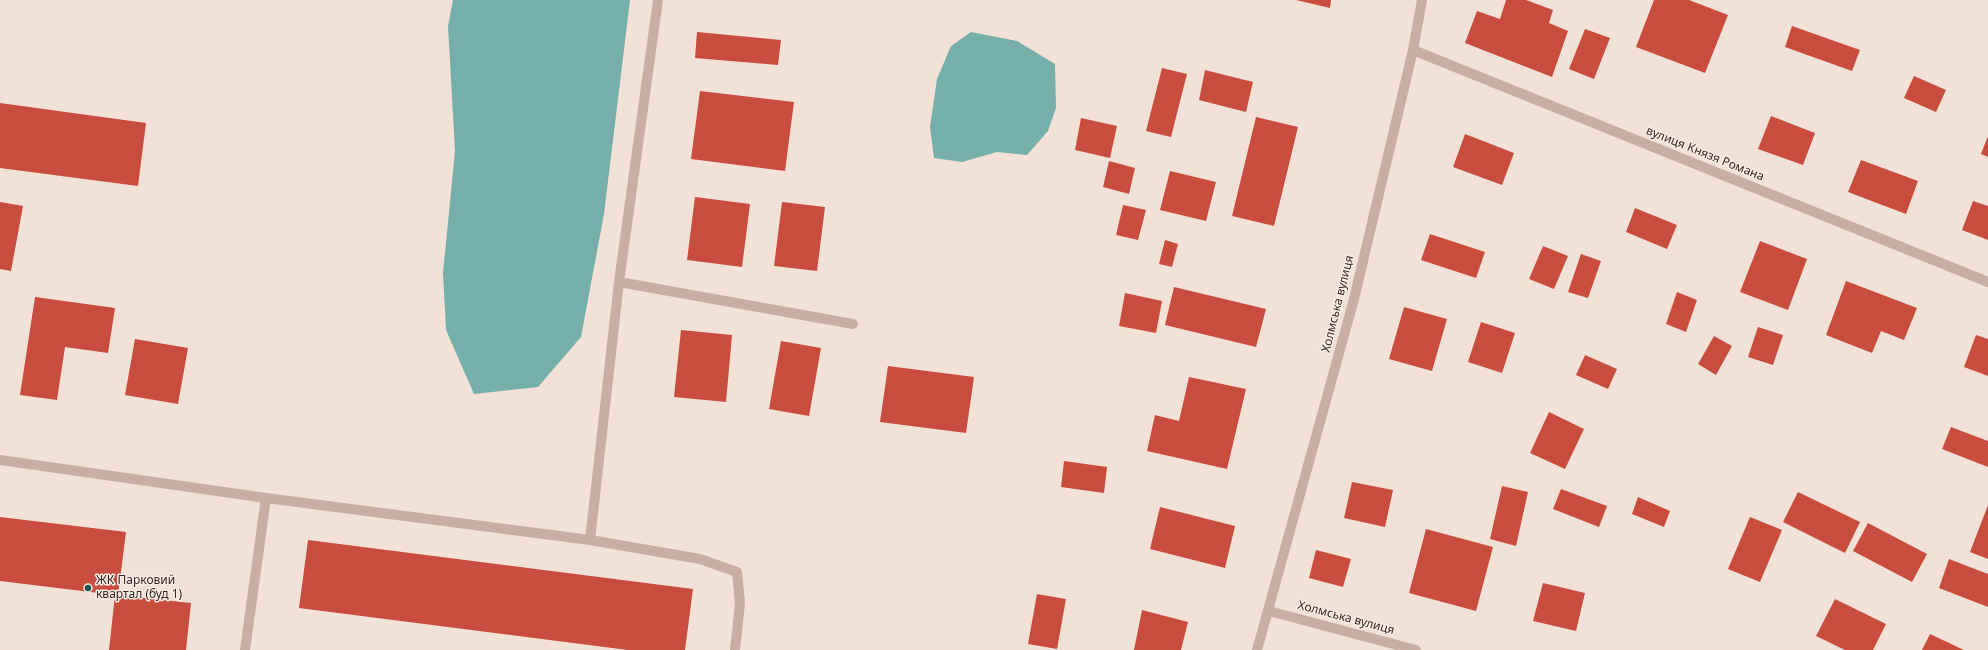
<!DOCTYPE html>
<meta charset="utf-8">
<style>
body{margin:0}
canvas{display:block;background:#f1e1d7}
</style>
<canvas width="1988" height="650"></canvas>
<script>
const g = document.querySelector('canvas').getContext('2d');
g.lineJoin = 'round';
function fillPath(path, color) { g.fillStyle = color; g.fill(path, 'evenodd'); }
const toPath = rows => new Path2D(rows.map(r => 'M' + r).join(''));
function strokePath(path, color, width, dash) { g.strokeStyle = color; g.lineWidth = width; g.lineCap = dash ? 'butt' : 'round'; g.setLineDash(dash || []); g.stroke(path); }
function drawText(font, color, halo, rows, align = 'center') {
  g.font = font + ' "Noto Sans",sans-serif'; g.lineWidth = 3; g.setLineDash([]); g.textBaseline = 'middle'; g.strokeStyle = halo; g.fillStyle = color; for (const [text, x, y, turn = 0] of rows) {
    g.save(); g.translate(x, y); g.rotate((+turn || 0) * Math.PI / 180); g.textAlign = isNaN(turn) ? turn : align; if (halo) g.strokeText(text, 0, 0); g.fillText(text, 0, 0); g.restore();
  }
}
const water = toPath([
 [453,0,630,0,604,214,581,337,538,387,474,394,446,330,443,273,455,151,448,26],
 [971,32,1017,41,1055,64,1056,108,1048,131,1027,155,997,152,962,162,934,158,930,127,937,79,951,46]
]);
const building = toPath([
 [1296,0,1331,0,1330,8],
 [1506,0,1526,0,1553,10,1549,23,1568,31,1552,77,1465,43,1477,11,1500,19],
 [1654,0,1689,0,1728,15,1705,73,1636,47],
 [1792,26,1860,50,1852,71,1785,47],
 [1585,29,1610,38,1594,79,1569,69],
 [697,32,781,40,778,65,695,58],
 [1162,68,1187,74,1171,137,1146,131],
 [1205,70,1253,82,1246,112,1199,100],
 [1914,76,1946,90,1936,112,1904,98],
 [700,91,794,102,785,171,691,159],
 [0,103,146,123,138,186,0,168],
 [1771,116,1815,133,1803,165,1758,149],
 [1256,117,1298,127,1274,226,1232,216],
 [1081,118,1117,126,1110,158,1075,150],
 [1465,134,1514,153,1502,185,1453,167],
 [1988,136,1988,157,1981,154],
 [1861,160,1918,181,1906,214,1848,192],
 [1109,161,1135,168,1129,194,1103,187],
 [1170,171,1216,182,1206,221,1160,210],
 [695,197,750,204,742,267,687,260],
 [1973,201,1988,206,1988,240,1962,230],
 [0,202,23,206,11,271,0,269],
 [782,202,825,207,817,271,774,266],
 [1123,205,1146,210,1138,240,1116,235],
 [1635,208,1677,225,1667,249,1626,232],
 [1430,234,1485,252,1476,278,1421,260],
 [1165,240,1178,244,1172,267,1159,264],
 [1760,241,1807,259,1788,310,1740,292],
 [1543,246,1568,256,1554,289,1529,279],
 [1581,254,1601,261,1588,298,1568,292],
 [1846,281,1917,308,1904,340,1881,331,1872,353,1826,335],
 [1174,287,1266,309,1256,347,1165,325],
 [1677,292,1697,300,1686,332,1666,324],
 [1125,293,1162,301,1156,333,1119,326],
 [35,297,115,308,108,353,65,347,57,400,20,395],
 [1404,307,1447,319,1432,371,1389,359],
 [1481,322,1515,333,1502,373,1468,362],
 [1758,327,1783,335,1773,365,1748,357],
 [681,330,732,335,726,402,674,397],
 [1976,335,1988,339,1988,376,1964,367],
 [1714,336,1732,346,1716,375,1698,364],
 [135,339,188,348,178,404,125,395],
 [781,341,821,348,809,416,769,409],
 [1585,355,1617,369,1608,389,1576,375],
 [888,366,974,377,966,433,880,422],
 [1189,377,1246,389,1227,469,1147,451,1155,415,1179,421],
 [1549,412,1584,429,1565,469,1530,453],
 [1951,427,1988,441,1988,467,1942,449],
 [1064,461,1107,467,1104,493,1061,487],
 [1352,482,1393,490,1385,527,1344,518],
 [1502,486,1528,492,1516,546,1490,539],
 [1561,489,1607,506,1599,527,1553,509],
 [1798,492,1860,522,1845,553,1783,522],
 [1638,497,1670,511,1664,527,1632,514],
 [1988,505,1988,559,1970,552],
 [1160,507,1235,526,1225,568,1150,549],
 [0,517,126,532,118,595,191,603,186,650,109,650,115,595,0,581],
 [1750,517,1782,530,1760,582,1728,569],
 [1868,523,1927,554,1912,582,1853,551],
 [1426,529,1493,547,1476,611,1409,593],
 [308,540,693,589,685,650,628,650,299,608],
 [1316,550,1351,559,1343,587,1309,578],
 [1949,559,1988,574,1988,607,1939,588],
 [1543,583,1585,593,1576,631,1533,621],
 [1037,594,1066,599,1057,649,1028,644],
 [1835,599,1886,624,1873,650,1845,650,1816,636],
 [1142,610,1188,622,1181,650,1134,650],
 [1930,634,1964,650,1922,650]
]);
const service = toPath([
 [245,650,266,498]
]);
const minor = toPath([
 [1413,50,1988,282],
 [619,282,853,324],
 [0,460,266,498,590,540,619,282,658,0],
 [590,540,700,559,737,572,740,603,735,650],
 [1269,611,1416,650],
 [1257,650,1354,299,1413,50,1422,0]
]);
const markers = [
 [88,588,4,"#1a5652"]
];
const streetNames = [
 ["вулиця Князя Романа",1705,154,22],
 ["Холмська вулиця",1338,304,-76],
 ["Холмська вулиця",1346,618,15]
];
const poiNames = [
 ["ЖК Парковий",96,581],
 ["квартал (буд 1)",96,595]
];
fillPath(water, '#76afa9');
fillPath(building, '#c94d3e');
strokePath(service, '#c9afa3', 10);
strokePath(minor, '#c9afa3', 10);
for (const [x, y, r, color] of markers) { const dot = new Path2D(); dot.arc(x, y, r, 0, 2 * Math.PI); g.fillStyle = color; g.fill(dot); strokePath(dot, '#f9ece3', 1.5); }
drawText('12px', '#342825', '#f9ece3', streetNames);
drawText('12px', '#342825', '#f9ece3', poiNames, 'left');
</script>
